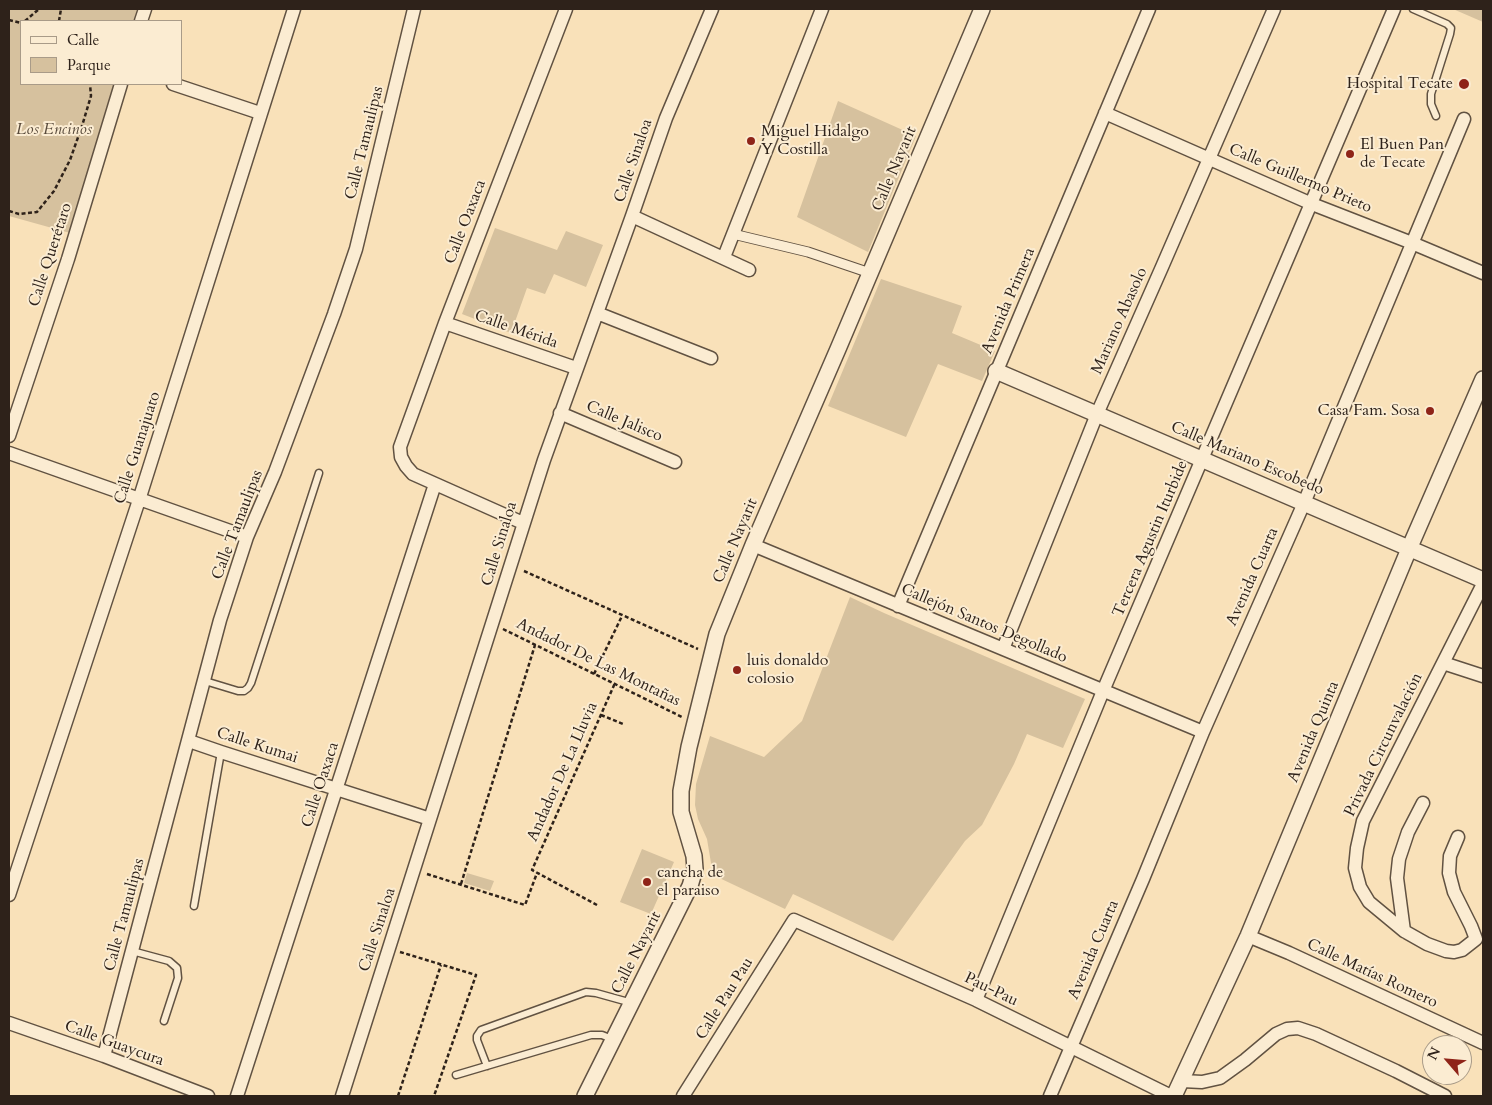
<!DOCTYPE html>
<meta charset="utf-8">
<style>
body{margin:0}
#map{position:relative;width:1492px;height:1105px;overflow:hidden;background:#f9e1b9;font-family:Cardo,serif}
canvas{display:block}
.frame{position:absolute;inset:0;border:10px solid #2e221a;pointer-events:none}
.legend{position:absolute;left:20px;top:20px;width:162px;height:65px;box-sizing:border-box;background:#fbecd2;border:1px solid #a99b88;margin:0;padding:6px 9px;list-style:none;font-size:15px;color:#2e221a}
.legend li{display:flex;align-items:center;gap:10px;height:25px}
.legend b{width:25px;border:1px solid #a99b88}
.north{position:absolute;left:1422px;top:1035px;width:50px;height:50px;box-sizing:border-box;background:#fbecd2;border:1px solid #a99b88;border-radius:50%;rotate:297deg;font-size:14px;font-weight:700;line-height:20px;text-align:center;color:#2e221a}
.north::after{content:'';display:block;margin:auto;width:18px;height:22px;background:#8f2418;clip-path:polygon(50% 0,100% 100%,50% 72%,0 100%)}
</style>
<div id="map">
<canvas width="1492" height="1105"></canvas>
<div class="frame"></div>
<ul class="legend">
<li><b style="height:6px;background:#fbecd2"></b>Calle</li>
<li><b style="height:14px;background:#d6c19e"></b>Parque</li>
</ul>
<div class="north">N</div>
</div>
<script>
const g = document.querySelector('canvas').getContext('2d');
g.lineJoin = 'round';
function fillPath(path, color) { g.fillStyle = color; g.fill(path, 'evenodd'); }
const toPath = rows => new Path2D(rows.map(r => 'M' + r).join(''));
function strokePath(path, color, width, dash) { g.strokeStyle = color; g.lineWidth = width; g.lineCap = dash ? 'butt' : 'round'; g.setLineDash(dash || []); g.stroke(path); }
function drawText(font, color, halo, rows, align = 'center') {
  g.font = font + ' Cardo,serif'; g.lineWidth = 4; g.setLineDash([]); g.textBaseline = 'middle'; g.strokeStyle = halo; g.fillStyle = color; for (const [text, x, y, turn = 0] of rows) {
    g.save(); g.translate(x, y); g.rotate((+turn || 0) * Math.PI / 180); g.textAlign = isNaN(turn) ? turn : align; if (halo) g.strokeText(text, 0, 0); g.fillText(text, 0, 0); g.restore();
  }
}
const green = toPath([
 [9,9,140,9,136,21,21,21,21,84,116,84,70,233,9,216],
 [1453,9,1483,9,1483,22],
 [838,101,916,136,868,252,797,217],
 [495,228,557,250,566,231,603,245,586,287,554,274,545,294,527,288,511,333,462,314],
 [881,279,962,306,952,333,995,351,982,381,938,364,906,437,828,406],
 [850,597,884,613,1085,699,1063,748,1027,734,1014,764,982,825,965,841,893,941,793,894,785,909,713,875,707,839,698,819,695,805,696,784,710,736,764,757,802,721],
 [642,849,674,862,651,914,620,902],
 [467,873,494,881,490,891,464,883]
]);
const path = toPath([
 [9,20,21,23],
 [25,21,39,9],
 [59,21,61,9],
 [9,211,19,214,37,212,54,191,70,160,82,126,91,96,90,84],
 [524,571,698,649],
 [503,629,682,717],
 [594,674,622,616],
 [601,715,623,724],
 [427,874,525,905,537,873],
 [461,884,535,645],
 [597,905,532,870,615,683],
 [400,952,476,975,434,1096],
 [398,1096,441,965]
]);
const service = toPath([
 [1413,9,1447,24,1451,28,1450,34,1431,94,1431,104,1436,116],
 [205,681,238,691,244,691,248,688,251,683,319,473],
 [194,906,221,752],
 [132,951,169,961,177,968,178,978,164,1021],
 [487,1066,477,1040,477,1036,481,1030,586,992,596,993,632,1003],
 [456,1075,591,1035,602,1035,612,1039]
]);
const pedestrian = toPath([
 [733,234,808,252,870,273]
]);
const minor = toPath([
 [141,21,145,9],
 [173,84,260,113],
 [1105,113,1312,204,1412,243,1483,273],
 [632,216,749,270],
 [724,257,822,9],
 [597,313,711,358],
 [445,323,576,368],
 [560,413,675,462],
 [9,436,68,259,121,84],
 [9,453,247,537],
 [523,523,413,474,406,466,401,457,400,447,445,323,566,9],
 [753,545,1203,732],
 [898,606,1149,9],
 [1003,649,1097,414,1162,267,1274,9],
 [1443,663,1483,676],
 [189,741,221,752,430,819],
 [1458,837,1450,856,1449,873,1454,892,1471,926,1476,939,1462,950,1454,952,1446,951,1427,944,1404,931,1369,902,1360,887,1355,868,1357,848,1363,821,1483,584],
 [9,895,139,500,294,9],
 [1404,931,1397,878,1399,859,1408,832,1423,803],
 [1248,936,1289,953,1483,1043],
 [976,1000,1103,691,1394,9],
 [9,1023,104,1056,208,1096],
 [104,1056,220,620,247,537,275,472,334,314,356,249,414,9],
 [1182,1081,1202,1082,1220,1078,1245,1060,1276,1034,1287,1029,1298,1028,1316,1034,1396,1071,1445,1096],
 [237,1096,435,484],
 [342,1096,544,460,632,216,666,118,712,9],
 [683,1096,794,920,976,1000,1171,1096],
 [1050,1096,1143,879,1203,732,1304,503,1464,119]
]);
const tertiary = toPath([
 [996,371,1483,580],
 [585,1096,690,886,695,869,694,856,681,812,681,791,689,747,717,634,753,545,838,349,982,9],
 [1174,1096,1248,936,1409,549,1483,379]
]);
const markers = [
 [1464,84,6,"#8f2418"],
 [751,141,5,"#8f2418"],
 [1350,154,5,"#8f2418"],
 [1430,411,5,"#8f2418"],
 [737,670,5,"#8f2418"],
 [647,882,5,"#8f2418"]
];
const poiNames = [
 ["Hospital Tecate",1453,84,"right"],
 ["Miguel Hidalgo",761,132],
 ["Y Costilla",761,150],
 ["El Buen Pan",1360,145],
 ["de Tecate",1360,163],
 ["Casa Fam. Sosa",1420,411,"right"],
 ["luis donaldo",747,661],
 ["colosio",747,679],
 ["cancha de",657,873],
 ["el paraiso",657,891]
];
const parkNames = [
 ["Los Encinos",54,130]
];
const streetNames = [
 ["Calle Tamaulipas",365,143,-76],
 ["Calle Sinaloa",634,161,-71],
 ["Calle Nayarit",895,169,-67],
 ["Calle Guillermo Prieto",1300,179,23],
 ["Calle Oaxaca",466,222,-69],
 ["Calle Querétaro",51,255,-72],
 ["Avenida Primera",1009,301,-67],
 ["Mariano Abasolo",1120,321,-66],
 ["Calle Mérida",516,330,19],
 ["Calle Jalisco",624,422,23],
 ["Calle Guanajuato",138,448,-72],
 ["Calle Mariano Escobedo",1247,459,23],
 ["Calle Tamaulipas",238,525,-69],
 ["Tercera Agustin Iturbide",1151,539,-67],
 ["Calle Nayarit",736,541,-67],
 ["Calle Sinaloa",500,544,-73],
 ["Avenida Cuarta",1253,577,-66],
 ["Callejón Santos Degollado",984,624,23],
 ["Andador De Las Montañas",598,663,26],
 ["Avenida Quinta",1314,732,-67],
 ["Privada Circunvalación",1384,745,-64],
 ["Calle Kumai",257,746,18],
 ["Andador De La Lluvia",563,772,-66],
 ["Calle Oaxaca",321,785,-72],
 ["Calle Tamaulipas",125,915,-75],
 ["Calle Sinaloa",378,930,-72],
 ["Avenida Cuarta",1094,950,-67],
 ["Calle Nayarit",637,953,-63],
 ["Calle Matías Romero",1372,974,25],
 ["Pau-Pau",991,990,26],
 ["Calle Pau Pau",725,999,-58],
 ["Calle Guaycura",114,1044,20]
];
fillPath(green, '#d6c19e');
strokePath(service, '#615242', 9);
strokePath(pedestrian, '#615242', 11);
strokePath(minor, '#615242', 15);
strokePath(tertiary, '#615242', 18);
strokePath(path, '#2e221a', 2.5, [4, 2.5]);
strokePath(service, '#fbecd2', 6);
strokePath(pedestrian, '#fbecd2', 9);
strokePath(minor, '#fbecd2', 12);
strokePath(tertiary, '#fbecd2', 15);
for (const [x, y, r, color] of markers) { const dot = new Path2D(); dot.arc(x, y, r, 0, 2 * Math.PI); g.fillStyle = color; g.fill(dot); strokePath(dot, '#fbecd2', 2); }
drawText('16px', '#2e221a', '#fbecd2', poiNames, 'left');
drawText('italic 16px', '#584a3b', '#fbecd2', parkNames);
drawText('16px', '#2e221a', '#fbecd2', streetNames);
</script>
